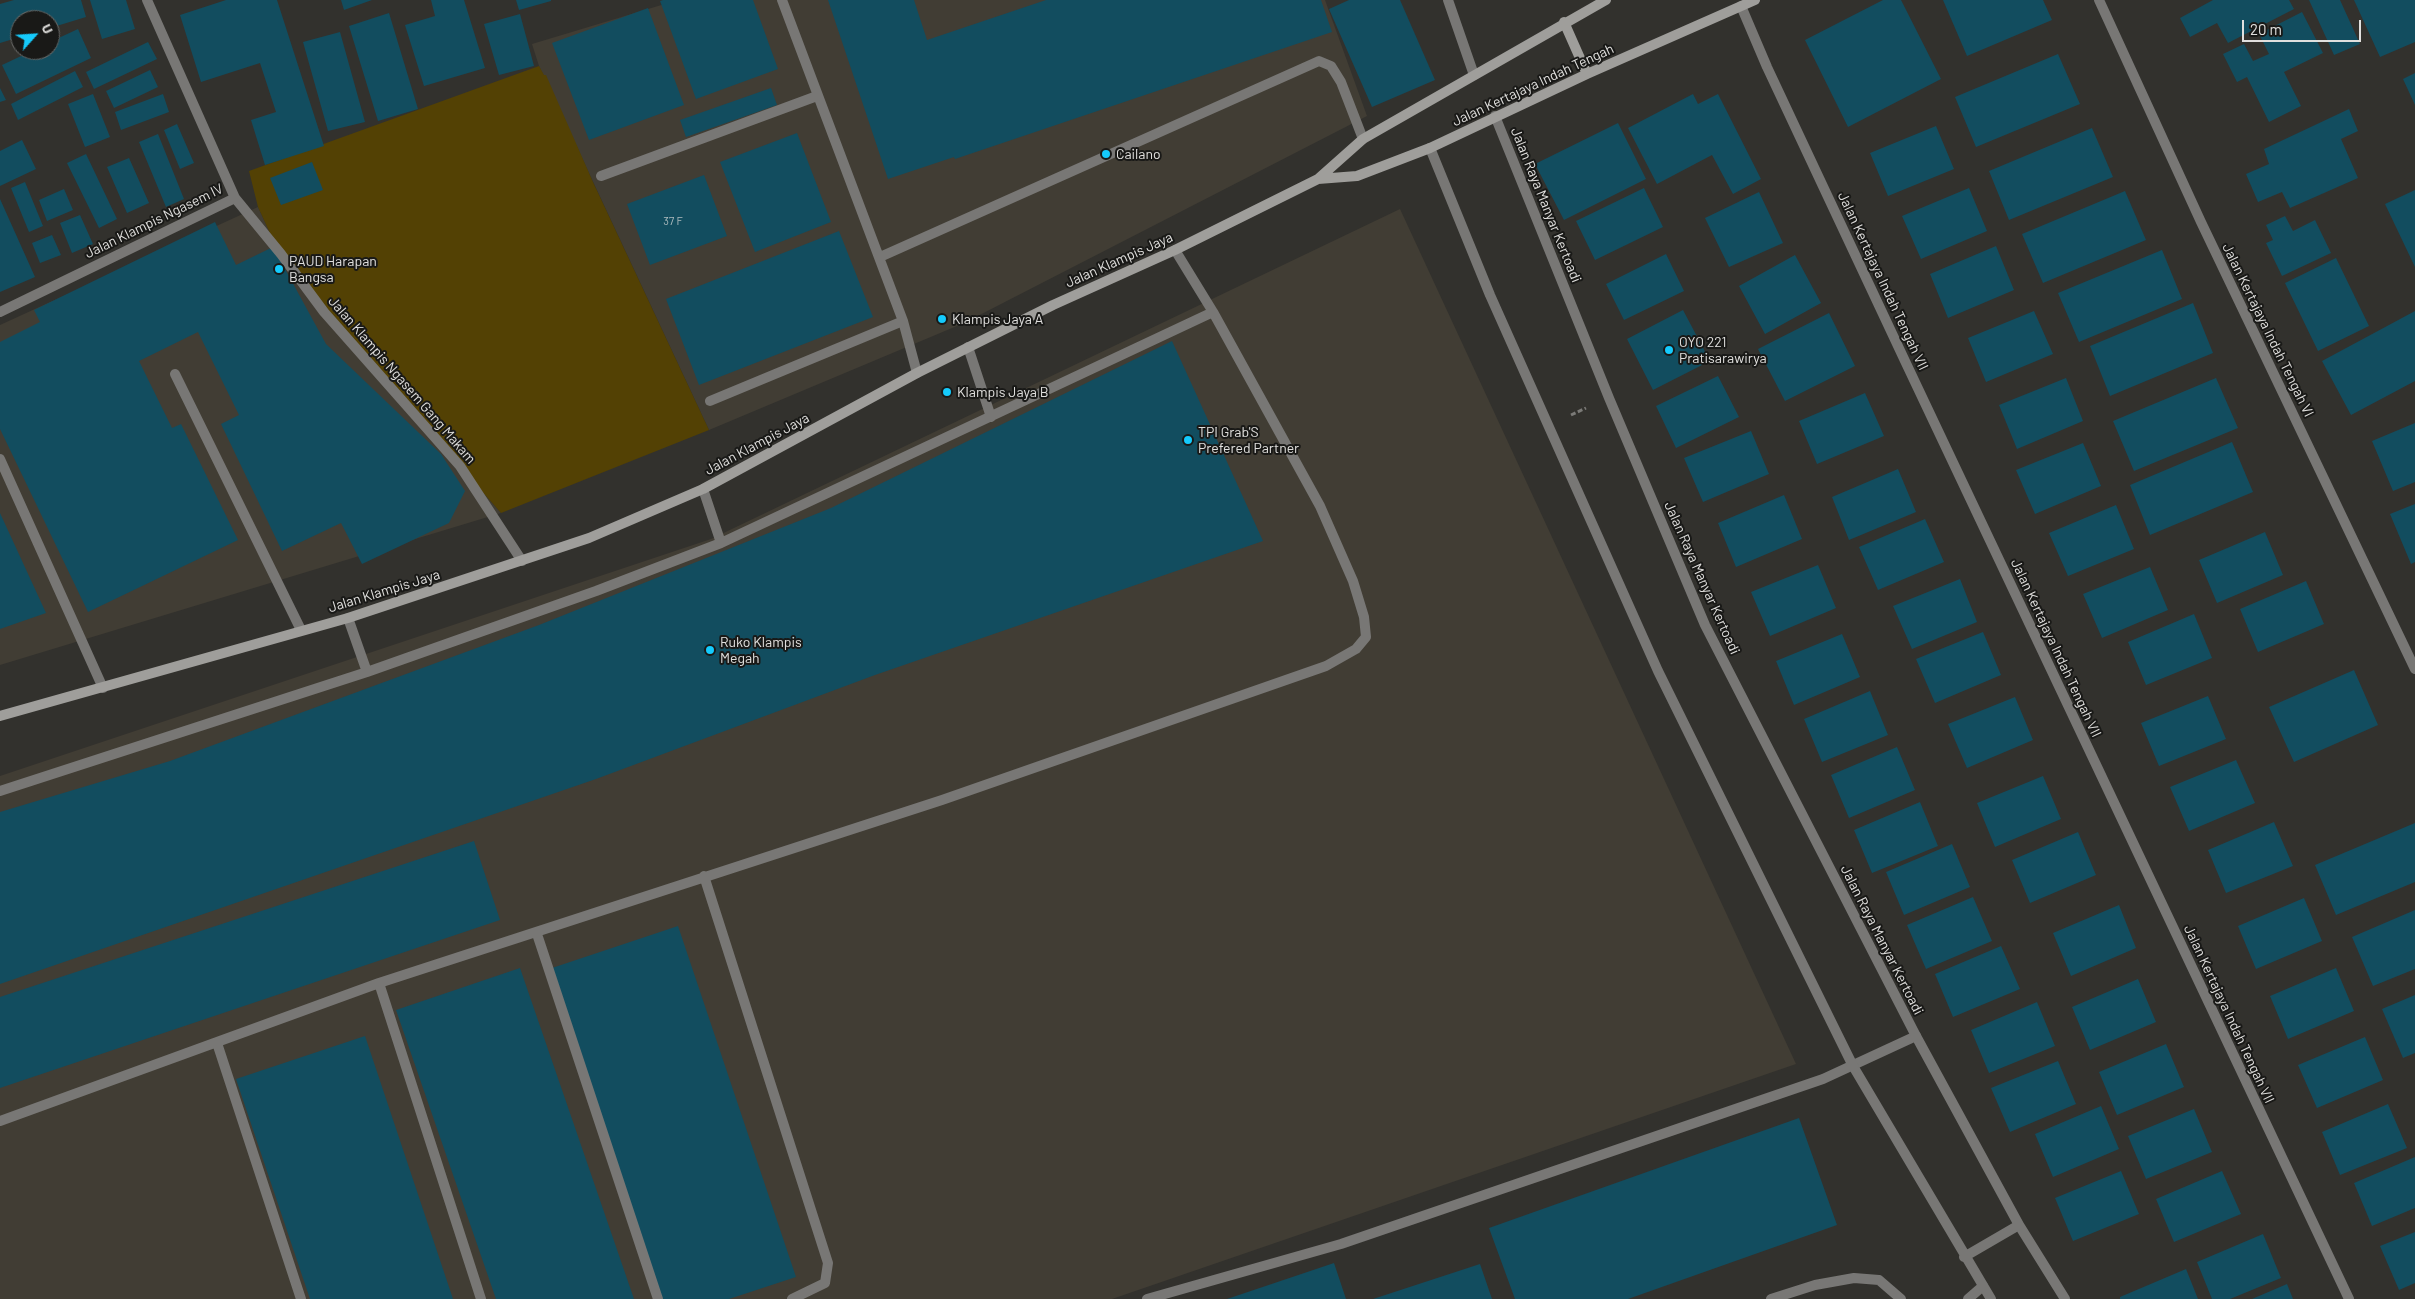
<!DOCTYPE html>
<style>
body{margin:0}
#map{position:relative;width:2415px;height:1299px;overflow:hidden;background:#32312d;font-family:Barlow,sans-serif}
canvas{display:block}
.north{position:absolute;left:10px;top:10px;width:50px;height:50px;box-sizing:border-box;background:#191917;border:1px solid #696967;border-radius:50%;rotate:64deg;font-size:14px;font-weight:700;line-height:20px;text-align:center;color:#e1e0de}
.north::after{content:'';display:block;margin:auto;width:18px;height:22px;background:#15cafb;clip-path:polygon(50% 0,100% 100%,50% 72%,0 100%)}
.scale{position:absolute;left:2242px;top:20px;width:119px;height:22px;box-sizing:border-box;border:2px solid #e1e0de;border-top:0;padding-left:6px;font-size:15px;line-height:18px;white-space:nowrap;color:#e1e0de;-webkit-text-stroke:4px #191917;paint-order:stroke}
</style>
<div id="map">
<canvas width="2415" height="1299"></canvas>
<div class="north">U</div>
<div class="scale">20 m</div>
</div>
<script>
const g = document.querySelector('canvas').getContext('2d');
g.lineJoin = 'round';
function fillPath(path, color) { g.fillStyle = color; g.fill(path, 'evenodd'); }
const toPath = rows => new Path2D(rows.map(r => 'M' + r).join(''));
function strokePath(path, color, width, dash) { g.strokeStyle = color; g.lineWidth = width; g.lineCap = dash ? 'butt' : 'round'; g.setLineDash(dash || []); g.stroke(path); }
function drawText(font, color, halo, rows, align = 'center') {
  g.font = font + ' Barlow,sans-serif'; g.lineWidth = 4; g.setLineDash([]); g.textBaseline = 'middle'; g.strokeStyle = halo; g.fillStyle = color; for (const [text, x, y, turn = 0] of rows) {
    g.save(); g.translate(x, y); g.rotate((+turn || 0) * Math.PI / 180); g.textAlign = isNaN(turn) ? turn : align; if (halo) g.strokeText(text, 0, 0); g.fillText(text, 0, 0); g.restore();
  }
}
const built = toPath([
 [678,0,1325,0,1367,116,964,323,709,430,539,66,532,44],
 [258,207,286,268,501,513,0,665,0,325],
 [1400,209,1796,1064,1112,1299,0,1299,0,776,711,539]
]);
const green = toPath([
 [539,66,544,75,546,75,593,182,709,430,501,513,286,268,258,207,249,171]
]);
const building = toPath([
 [14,0,81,0,86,17,50,28,50,20,20,20,20,37,0,43,0,4],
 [90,0,126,0,135,29,102,39],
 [226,0,277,0,324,146,265,165,251,120,276,112,260,63,201,82,180,15],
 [341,0,372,0,344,10],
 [431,0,464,0,485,68,424,86,405,25,435,16],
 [516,0,551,0,551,1,519,10],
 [663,0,753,0,778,69,696,99,660,1],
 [828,0,914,0,927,40,1046,0,1321,0,1332,32,955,159,954,157,888,179],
 [1349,0,1400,0,1435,80,1372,107,1329,9],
 [1883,0,1901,0,1941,79,1848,127,1805,40],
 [1943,0,2043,0,2052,20,1967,56],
 [2213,0,2289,0,2294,9,2228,43,2217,23,2190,37,2180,18],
 [2309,0,2340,0,2360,44,2334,55],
 [2354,0,2415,0,2415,42,2380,57],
 [648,8,684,105,589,140,552,43],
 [2302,12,2323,53,2284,72,2301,106,2269,122,2247,77,2237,82,2223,54,2244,44,2253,61,2269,54,2259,34],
 [389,13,418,109,378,121,349,26],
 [520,14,534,66,499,75,484,24],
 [78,29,91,58,16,94,2,65,34,50,50,50,50,42],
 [340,32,365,122,328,131,303,42],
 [148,42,157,59,94,89,86,72],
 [2058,54,2080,104,1976,147,1955,97],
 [150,70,158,87,114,108,106,91],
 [75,71,83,87,18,120,11,104],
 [2415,73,2415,105,2403,79],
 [0,88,6,100,0,102],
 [771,88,777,105,686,137,680,120],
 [93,94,110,137,85,147,68,104],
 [163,94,169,112,121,130,115,112],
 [1693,94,1698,104,1718,94,1761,179,1733,194,1712,155,1657,184,1628,128],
 [2349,109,2358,131,2341,139,2358,178,2290,208,2282,192,2258,202,2246,174,2269,164,2264,149],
 [1618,123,1646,179,1564,220,1535,164],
 [177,124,194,163,180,169,164,130],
 [1936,126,1954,169,1888,196,1870,153],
 [2092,128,2113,177,2009,220,1989,171],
 [797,133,831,222,755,252,720,162],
 [158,134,184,199,166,207,139,142],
 [22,140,36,169,0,186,0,151],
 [86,154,117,219,99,228,67,163],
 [129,158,149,203,127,213,107,167],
 [312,162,323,190,281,205,270,178],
 [704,175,727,236,650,265,627,204],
 [25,182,43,226,29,232,11,188],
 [1644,188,1663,227,1595,260,1576,221],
 [1969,188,1987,231,1921,259,1902,216],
 [64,189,73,210,47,221,39,200],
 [2415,190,2415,267,2385,204],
 [2125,191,2146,240,2043,283,2022,234],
 [1759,192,1783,243,1729,267,1705,218],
 [0,199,35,277,0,292],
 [80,215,93,244,72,253,60,223],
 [2285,216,2293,231,2315,220,2331,253,2282,276,2266,243,2273,240,2266,225],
 [215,222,236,265,273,247,326,344,441,454,465,491,449,523,362,564,341,523,282,551,221,424,239,415,198,332,139,361,172,428,181,424,238,540,88,612,0,429,0,342,40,322,34,310],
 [839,231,873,317,699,385,666,299],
 [52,235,61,255,40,263,32,243],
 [1996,246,2014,290,1948,318,1930,274],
 [2162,250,2182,299,2079,342,2058,293],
 [1666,254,1684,291,1624,320,1606,284],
 [1795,255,1821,303,1765,334,1739,286],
 [2336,258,2369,326,2318,351,2285,283],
 [2193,303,2213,353,2110,396,2090,346],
 [1683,310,1710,361,1653,390,1627,339],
 [2034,311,2053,354,1986,382,1968,338],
 [2415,311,2415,381,2351,415,2322,361],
 [1829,313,1855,366,1785,401,1758,349],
 [1172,341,1263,541,875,675,596,779,0,984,0,812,170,761,539,625,831,508],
 [1718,376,1739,417,1676,448,1656,406],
 [2066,378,2083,421,2017,449,1999,405],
 [2216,378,2238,428,2134,471,2113,421],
 [1865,393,1884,436,1817,464,1799,421],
 [2415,423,2415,482,2393,491,2372,441],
 [1751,431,1769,474,1703,502,1684,458],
 [2232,442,2253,492,2150,535,2130,485],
 [2083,443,2101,486,2035,514,2016,470],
 [1898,469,1916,512,1849,540,1832,497],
 [1784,495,1802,539,1736,567,1718,523],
 [2415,504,2415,562,2411,564,2390,514],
 [2116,505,2134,549,2068,576,2049,533],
 [0,513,46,613,0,629],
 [1925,519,1944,562,1878,590,1859,547],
 [2265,532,2283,575,2217,603,2199,560],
 [1818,565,1836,608,1770,636,1751,592],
 [2150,567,2168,610,2102,638,2083,594],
 [1960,579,1977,622,1912,649,1893,606],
 [2306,581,2324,624,2258,652,2240,609],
 [2194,614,2212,658,2146,685,2128,642],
 [1983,632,2001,675,1935,703,1916,659],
 [1842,634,1860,677,1794,705,1776,661],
 [2354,670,2378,725,2294,762,2269,707],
 [1870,691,1888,735,1822,762,1804,719],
 [2208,696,2226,739,2159,766,2141,723],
 [2015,697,2033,740,1967,768,1948,724],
 [1897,747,1915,790,1849,818,1831,775],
 [2236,760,2255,803,2189,831,2170,787],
 [2043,776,2061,819,1995,847,1977,803],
 [1920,802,1938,846,1872,873,1854,830],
 [2274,822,2293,866,2226,893,2208,850],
 [2415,823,2415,882,2336,915,2315,865],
 [2078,832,2096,875,2030,903,2012,860],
 [474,841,500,920,0,1088,0,997],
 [1952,844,1970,887,1904,915,1886,872],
 [1973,897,1992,941,1926,969,1907,925],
 [2304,898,2322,941,2256,969,2238,926],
 [2119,905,2136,948,2071,976,2053,933],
 [2415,910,2415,969,2373,986,2352,937],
 [678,926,796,1277,729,1299,660,1299,549,969],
 [2001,946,2020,989,1953,1017,1935,974],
 [520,968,634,1299,496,1299,396,1010],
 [2336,968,2354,1011,2288,1039,2270,996],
 [2138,979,2156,1022,2090,1050,2072,1007],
 [2415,995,2415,1053,2403,1058,2382,1009],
 [2037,1002,2055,1046,1989,1073,1971,1030],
 [365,1036,453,1299,310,1299,236,1079],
 [2365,1037,2383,1080,2317,1108,2298,1065],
 [2166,1044,2184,1087,2117,1115,2099,1072],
 [2058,1061,2076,1104,2010,1132,1991,1088],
 [2388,1104,2407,1148,2340,1175,2322,1132],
 [2101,1106,2119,1149,2053,1177,2035,1134],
 [2194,1109,2212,1152,2146,1179,2128,1136],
 [1799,1118,1837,1225,1628,1299,1515,1299,1489,1228],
 [2415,1157,2415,1208,2372,1226,2354,1183],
 [2121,1171,2139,1214,2073,1241,2055,1198],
 [2222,1171,2241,1214,2174,1242,2156,1199],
 [2415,1232,2415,1283,2399,1290,2380,1246],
 [2263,1234,2281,1278,2230,1299,2212,1299,2197,1262],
 [1334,1263,1346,1299,1227,1299],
 [1480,1264,1492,1299,1373,1299],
 [2186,1269,2198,1299,2120,1299,2120,1297],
 [2287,1284,2293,1299,2252,1299]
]);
const path = toPath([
 [1571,415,1586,408]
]);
const service = toPath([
 [782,0,903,321,917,373],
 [601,176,817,96],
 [880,257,1319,61,1331,66,1341,82,1363,139],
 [968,347,991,417],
 [175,374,301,630],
 [710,401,903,321],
 [0,459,103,688],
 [703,489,721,543],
 [348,618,367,672],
 [0,791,367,672,596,591,721,543,1213,312],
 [704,876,828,1263,825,1283,792,1299],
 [537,934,658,1299],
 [379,983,481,1299],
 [217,1043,301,1299],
 [0,1121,379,983,942,800,1326,666,1356,649,1366,637,1364,617,1353,581,1320,506,1213,312,1175,250],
 [1147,1299,1341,1244,1823,1079,1916,1036],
 [1771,1299,1815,1285,1854,1278,1879,1280,1901,1299],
 [1968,1299,1983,1286]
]);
const minor = toPath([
 [1448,0,1474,75],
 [2099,0,2201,222,2415,669],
 [1741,6,1767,67,1905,361,2349,1299],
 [1495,116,1609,398,1705,625,1916,1036,2019,1225,2065,1299],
 [1430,148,1490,295,1658,671,1853,1066,1991,1299],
 [235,198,281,254,324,312,460,466,522,561],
 [0,312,235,198,147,0],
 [1964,1257,2019,1225]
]);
const secondary = toPath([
 [1564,22,1587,74],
 [1318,179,1357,176,1430,148,1587,74,1755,0],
 [0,716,348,618,589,538,703,489,917,373,1053,305,1175,250,1318,179,1363,139,1606,0]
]);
const markers = [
 [1106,154,5,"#15cafb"],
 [279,269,5,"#15cafb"],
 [942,319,5,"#15cafb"],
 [1669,350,5,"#15cafb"],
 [947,392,5,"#15cafb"],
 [1188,440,5,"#15cafb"],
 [710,650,5,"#15cafb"]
];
const numberNames = [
 ["37 F",673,221]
];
const streetNames = [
 ["Jalan Kertajaya Indah Tengah",1533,85,-25],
 ["Jalan Raya Manyar Kertoadi",1546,205,68],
 ["Jalan Klampis Ngasem IV",154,221,-26],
 ["Jalan Klampis Jaya",1119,260,-24],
 ["Jalan Kertajaya Indah Tengah VII",1883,281,65],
 ["Jalan Kertajaya Indah Tengah VI",2268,330,64],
 ["Jalan Klampis Ngasem Gang Makam",402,380,49],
 ["Jalan Klampis Jaya",757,444,-28],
 ["Jalan Raya Manyar Kertoadi",1702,578,66],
 ["Jalan Klampis Jaya",384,591,-17],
 ["Jalan Kertajaya Indah Tengah VII",2056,648,65],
 ["Jalan Raya Manyar Kertoadi",1882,940,63],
 ["Jalan Kertajaya Indah Tengah VII",2229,1014,65]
];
const poiNames = [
 ["Cailano",1116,154],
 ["PAUD Harapan",289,261],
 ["Bangsa",289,277],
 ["Klampis Jaya A",952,319],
 ["OYO 221",1679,342],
 ["Pratisarawirya",1679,358],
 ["Klampis Jaya B",957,392],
 ["TPI Grab'S",1198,432],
 ["Prefered Partner",1198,448],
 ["Ruko Klampis",720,642],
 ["Megah",720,658]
];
fillPath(built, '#413d34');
fillPath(green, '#534104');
fillPath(building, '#124d5f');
strokePath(path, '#7b7a77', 3, [5, 2.5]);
strokePath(service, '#787775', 10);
strokePath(minor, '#787775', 10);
strokePath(secondary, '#9f9e9b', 10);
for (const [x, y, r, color] of markers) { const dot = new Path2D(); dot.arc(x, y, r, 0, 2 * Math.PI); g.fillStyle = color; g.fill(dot); strokePath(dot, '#191917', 2); }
drawText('11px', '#adbbbe', null, numberNames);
drawText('14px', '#e1e0de', '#191917', streetNames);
drawText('14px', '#e1e0de', '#191917', poiNames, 'left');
</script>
